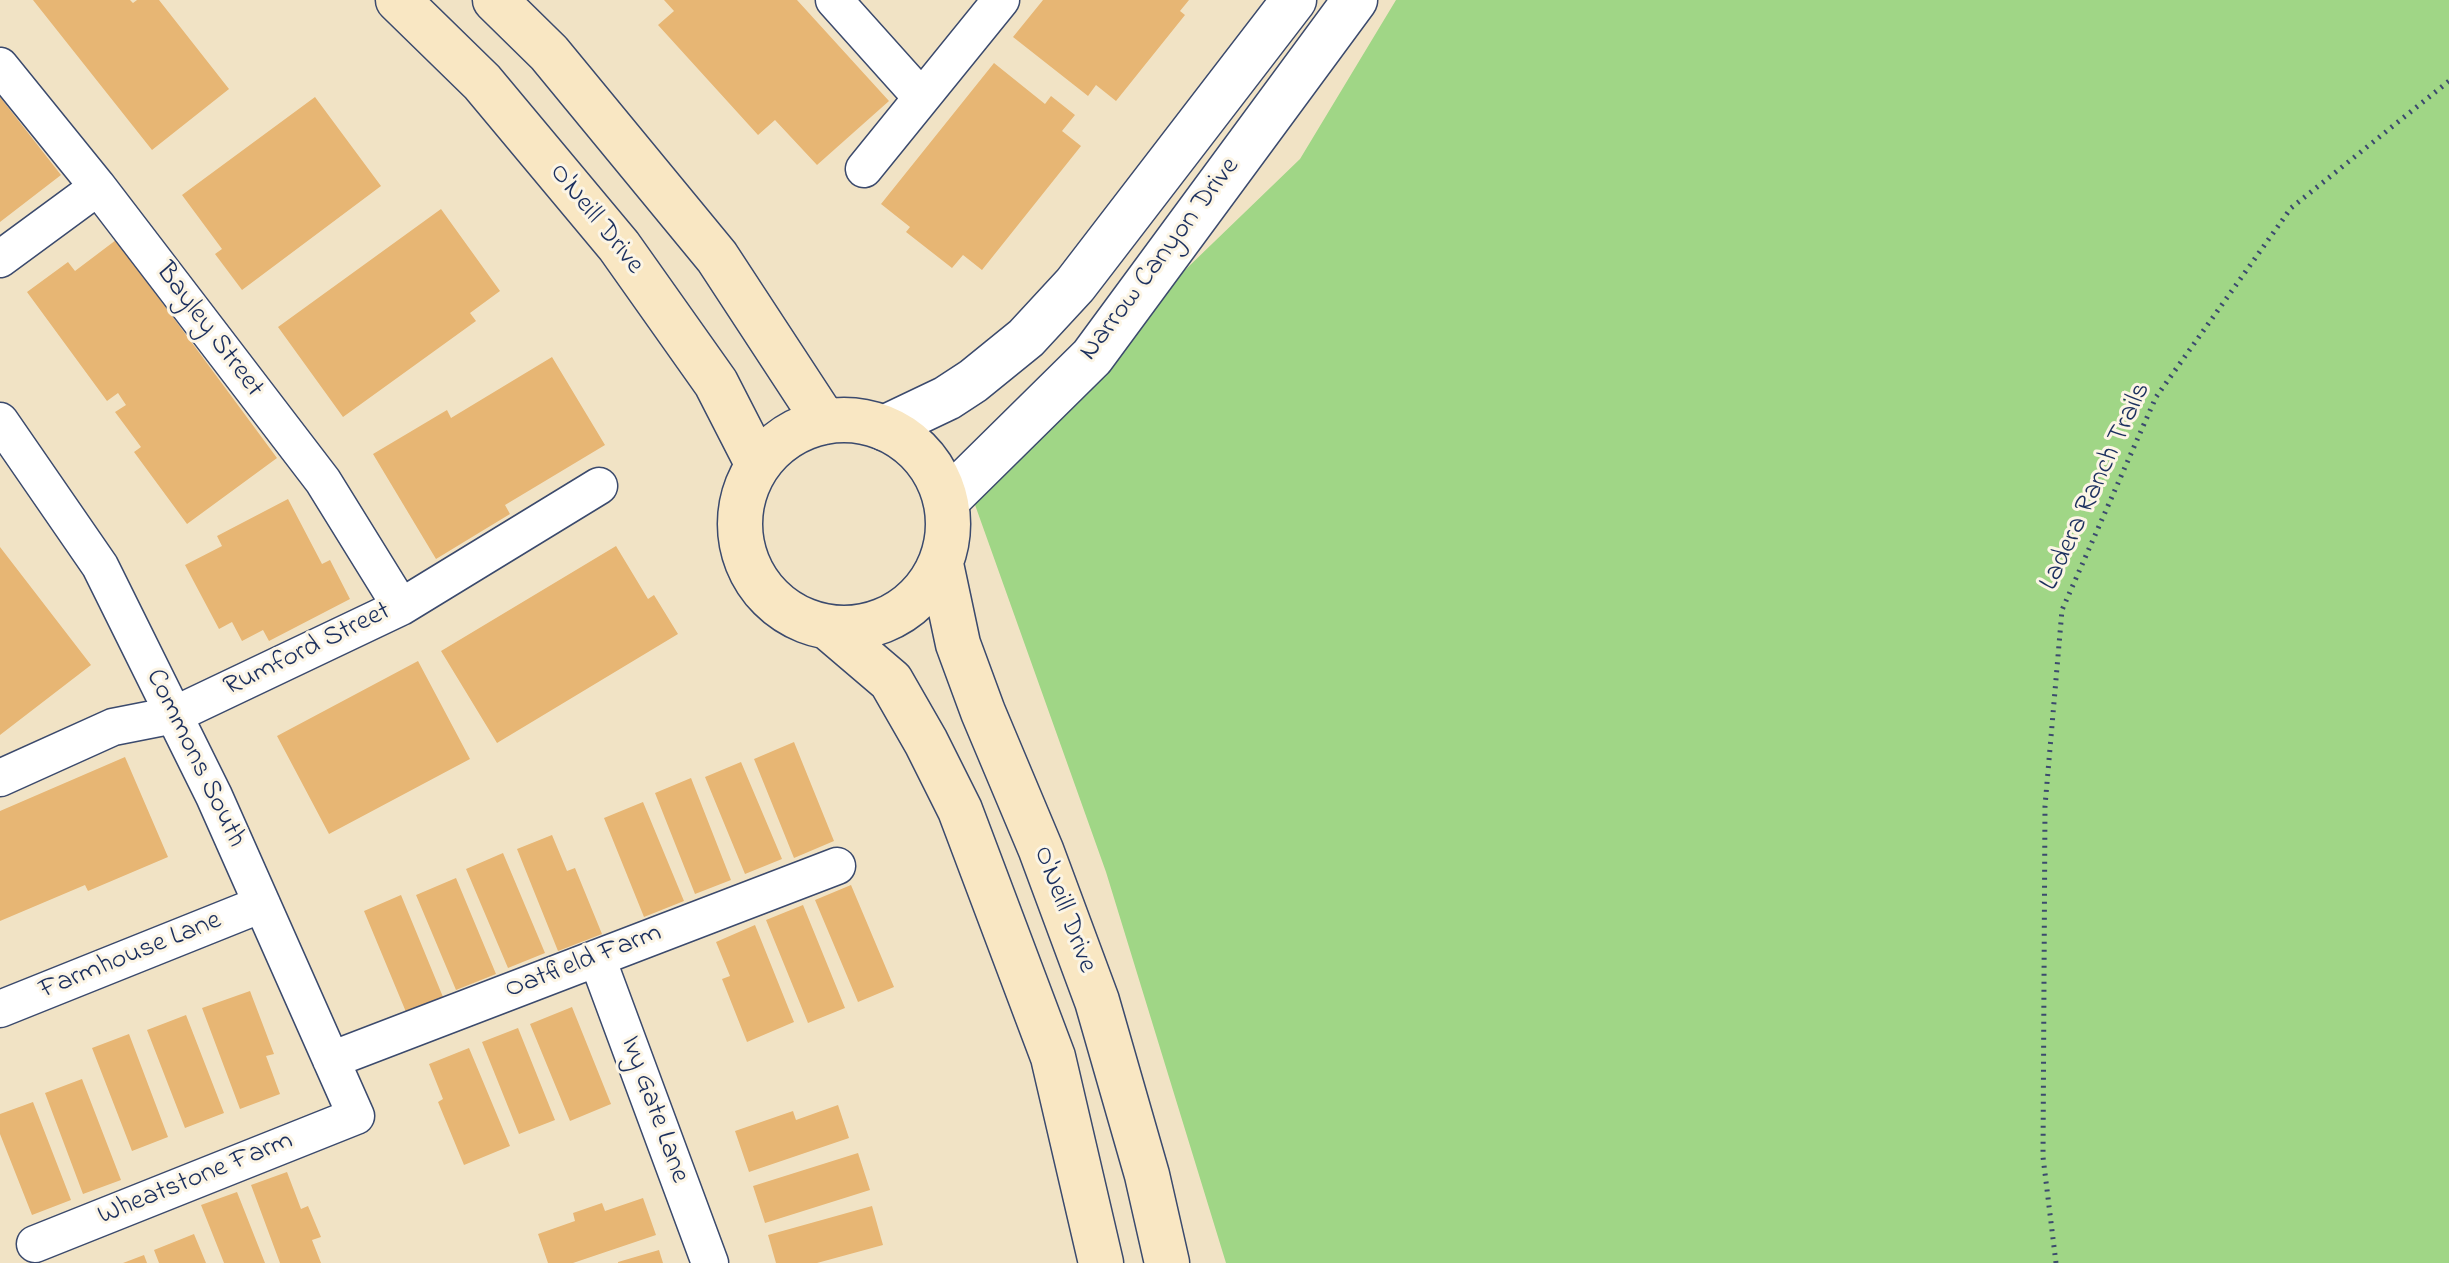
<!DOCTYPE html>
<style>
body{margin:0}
canvas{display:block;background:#f1e3c5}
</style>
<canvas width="2449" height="1263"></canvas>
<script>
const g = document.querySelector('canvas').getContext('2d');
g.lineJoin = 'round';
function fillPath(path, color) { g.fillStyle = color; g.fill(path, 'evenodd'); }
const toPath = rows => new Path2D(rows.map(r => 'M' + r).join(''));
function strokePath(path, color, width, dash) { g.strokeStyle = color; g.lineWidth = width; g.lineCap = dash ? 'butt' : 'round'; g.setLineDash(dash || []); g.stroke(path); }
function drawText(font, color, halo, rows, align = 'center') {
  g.font = font + ' "Indie Flower",sans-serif'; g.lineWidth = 6; g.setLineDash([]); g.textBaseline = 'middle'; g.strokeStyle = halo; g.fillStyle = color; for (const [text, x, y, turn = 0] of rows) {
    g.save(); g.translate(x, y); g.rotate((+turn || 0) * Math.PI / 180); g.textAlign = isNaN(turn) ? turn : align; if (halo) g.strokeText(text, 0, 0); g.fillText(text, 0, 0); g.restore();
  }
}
const green = toPath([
 [1396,0,2449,0,2449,1263,1226,1263,1106,872,964,474,1185,270,1300,159]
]);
const building = toPath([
 [33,0,130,0,133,3,137,0,159,0,229,89,152,150],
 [664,0,797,0,889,101,817,165,775,120,758,135,658,25,674,11],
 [1043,0,1189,0,1180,11,1185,15,1116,101,1096,85,1088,96,1013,37],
 [994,63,1045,104,1051,96,1075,115,1062,131,1081,146,982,270,963,255,952,268,906,232,910,227,881,204],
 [0,97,61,175,0,222],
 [315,97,381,186,242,290,215,254,222,249,182,195],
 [441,209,500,291,470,313,476,321,343,417,278,327],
 [116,240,277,458,187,524,134,452,141,447,115,412,126,405,118,393,107,401,27,292,68,262,75,271],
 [552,357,605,445,505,505,510,514,436,559,373,454,447,410,451,418],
 [288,499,322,564,330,560,350,599,269,641,263,630,242,641,232,622,219,629,185,565,222,546,217,536],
 [616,546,648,599,654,595,678,634,497,743,441,651],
 [0,547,91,665,0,735],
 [418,661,470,759,329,834,277,736],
 [794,742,834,841,794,858,754,759],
 [125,757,168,857,88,891,85,885,0,921,0,811],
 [741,762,782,859,745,874,705,777],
 [691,778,731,880,695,894,655,793],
 [643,802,684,901,644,917,604,818],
 [552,835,567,871,575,868,602,934,558,951,517,849],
 [503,853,545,953,508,968,466,869],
 [456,878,496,974,456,990,416,895],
 [851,885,894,987,858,1002,815,900],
 [401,895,443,997,406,1012,364,911],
 [803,905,845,1008,808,1023,766,920],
 [755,925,794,1022,747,1042,722,979,730,976,716,942],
 [250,991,274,1054,266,1056,280,1094,240,1109,202,1008],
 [572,1007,611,1104,570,1121,530,1024],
 [186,1015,224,1113,185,1128,147,1030],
 [518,1028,555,1120,519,1134,482,1042],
 [129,1034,168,1137,132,1151,92,1048],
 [469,1048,510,1146,464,1165,438,1102,443,1099,429,1064],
 [82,1079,121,1180,83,1194,45,1093],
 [33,1102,71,1200,32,1215,0,1134,0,1114],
 [838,1105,849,1138,749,1172,735,1131,793,1111,796,1120],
 [858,1153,870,1190,765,1223,753,1186],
 [287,1172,301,1209,308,1206,321,1237,312,1240,321,1263,280,1263,251,1185],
 [237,1192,265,1263,224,1263,201,1205],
 [643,1198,656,1235,573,1263,548,1263,538,1234,575,1221,573,1213,602,1203,605,1211],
 [872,1206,883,1245,817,1263,776,1263,768,1235],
 [194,1234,206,1263,159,1263,154,1250],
 [659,1250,663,1263,618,1263,618,1262],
 [144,1255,147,1263,123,1263]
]);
const path = toPath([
 [2056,1263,2043,1157,2045,806,2062,610,2156,397,2291,208,2449,81]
]);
const minor = toPath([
 [834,0,921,97],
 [0,66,98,187,323,481,401,607],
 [864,169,1001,0],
 [0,259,98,187],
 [0,421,100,566,214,796,356,1116,35,1244],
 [0,778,113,727,174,715,401,607,599,486],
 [597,958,710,1263],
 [0,1009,262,904],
 [331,1060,837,866]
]);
const tertiary = toPath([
 [884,428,947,398,973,381,1026,338,1075,285,1294,0],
 [946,501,1092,357,1355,0]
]);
const secondary = toPath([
 [398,0,482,82,619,246,716,383,758,465],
 [495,0,549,53,717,257,825,422],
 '740 524a104 104 0 1 1 208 0a104 104 0 1 1-208 0Z',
 [941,564,958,644,983,712,1041,850,1097,1001,1147,1175,1167,1263],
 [830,629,891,681,926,742,960,810,1053,1057,1101,1263]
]);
const streetNames = [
 ["O'Neill Drive",595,220,51],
 ["Narrow Canyon Drive",1161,260,-53],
 ["Bayley Street",208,331,53],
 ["Ladera Ranch Trails",2097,487,-65],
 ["Rumford Street",308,651,-26],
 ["Commons South",194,759,64],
 ["O'Neill Drive",1063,910,69],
 ["Farmhouse Lane",131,957,-22],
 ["Oatfield Farm",584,963,-21],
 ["Ivy Gate Lane",653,1110,70],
 ["Wheatstone Farm",196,1180,-22]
];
fillPath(green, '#a0d686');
fillPath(building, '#e7b674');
strokePath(minor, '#3b4a6d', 39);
strokePath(tertiary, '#3b4a6d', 47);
strokePath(secondary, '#3b4a6d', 47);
strokePath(path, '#3b4a6d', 5, [2, 6]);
strokePath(minor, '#fff', 36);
strokePath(tertiary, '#fff', 44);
strokePath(secondary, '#f9e7c3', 44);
drawText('28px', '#1b2f5e', '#fcf5e5', streetNames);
</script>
